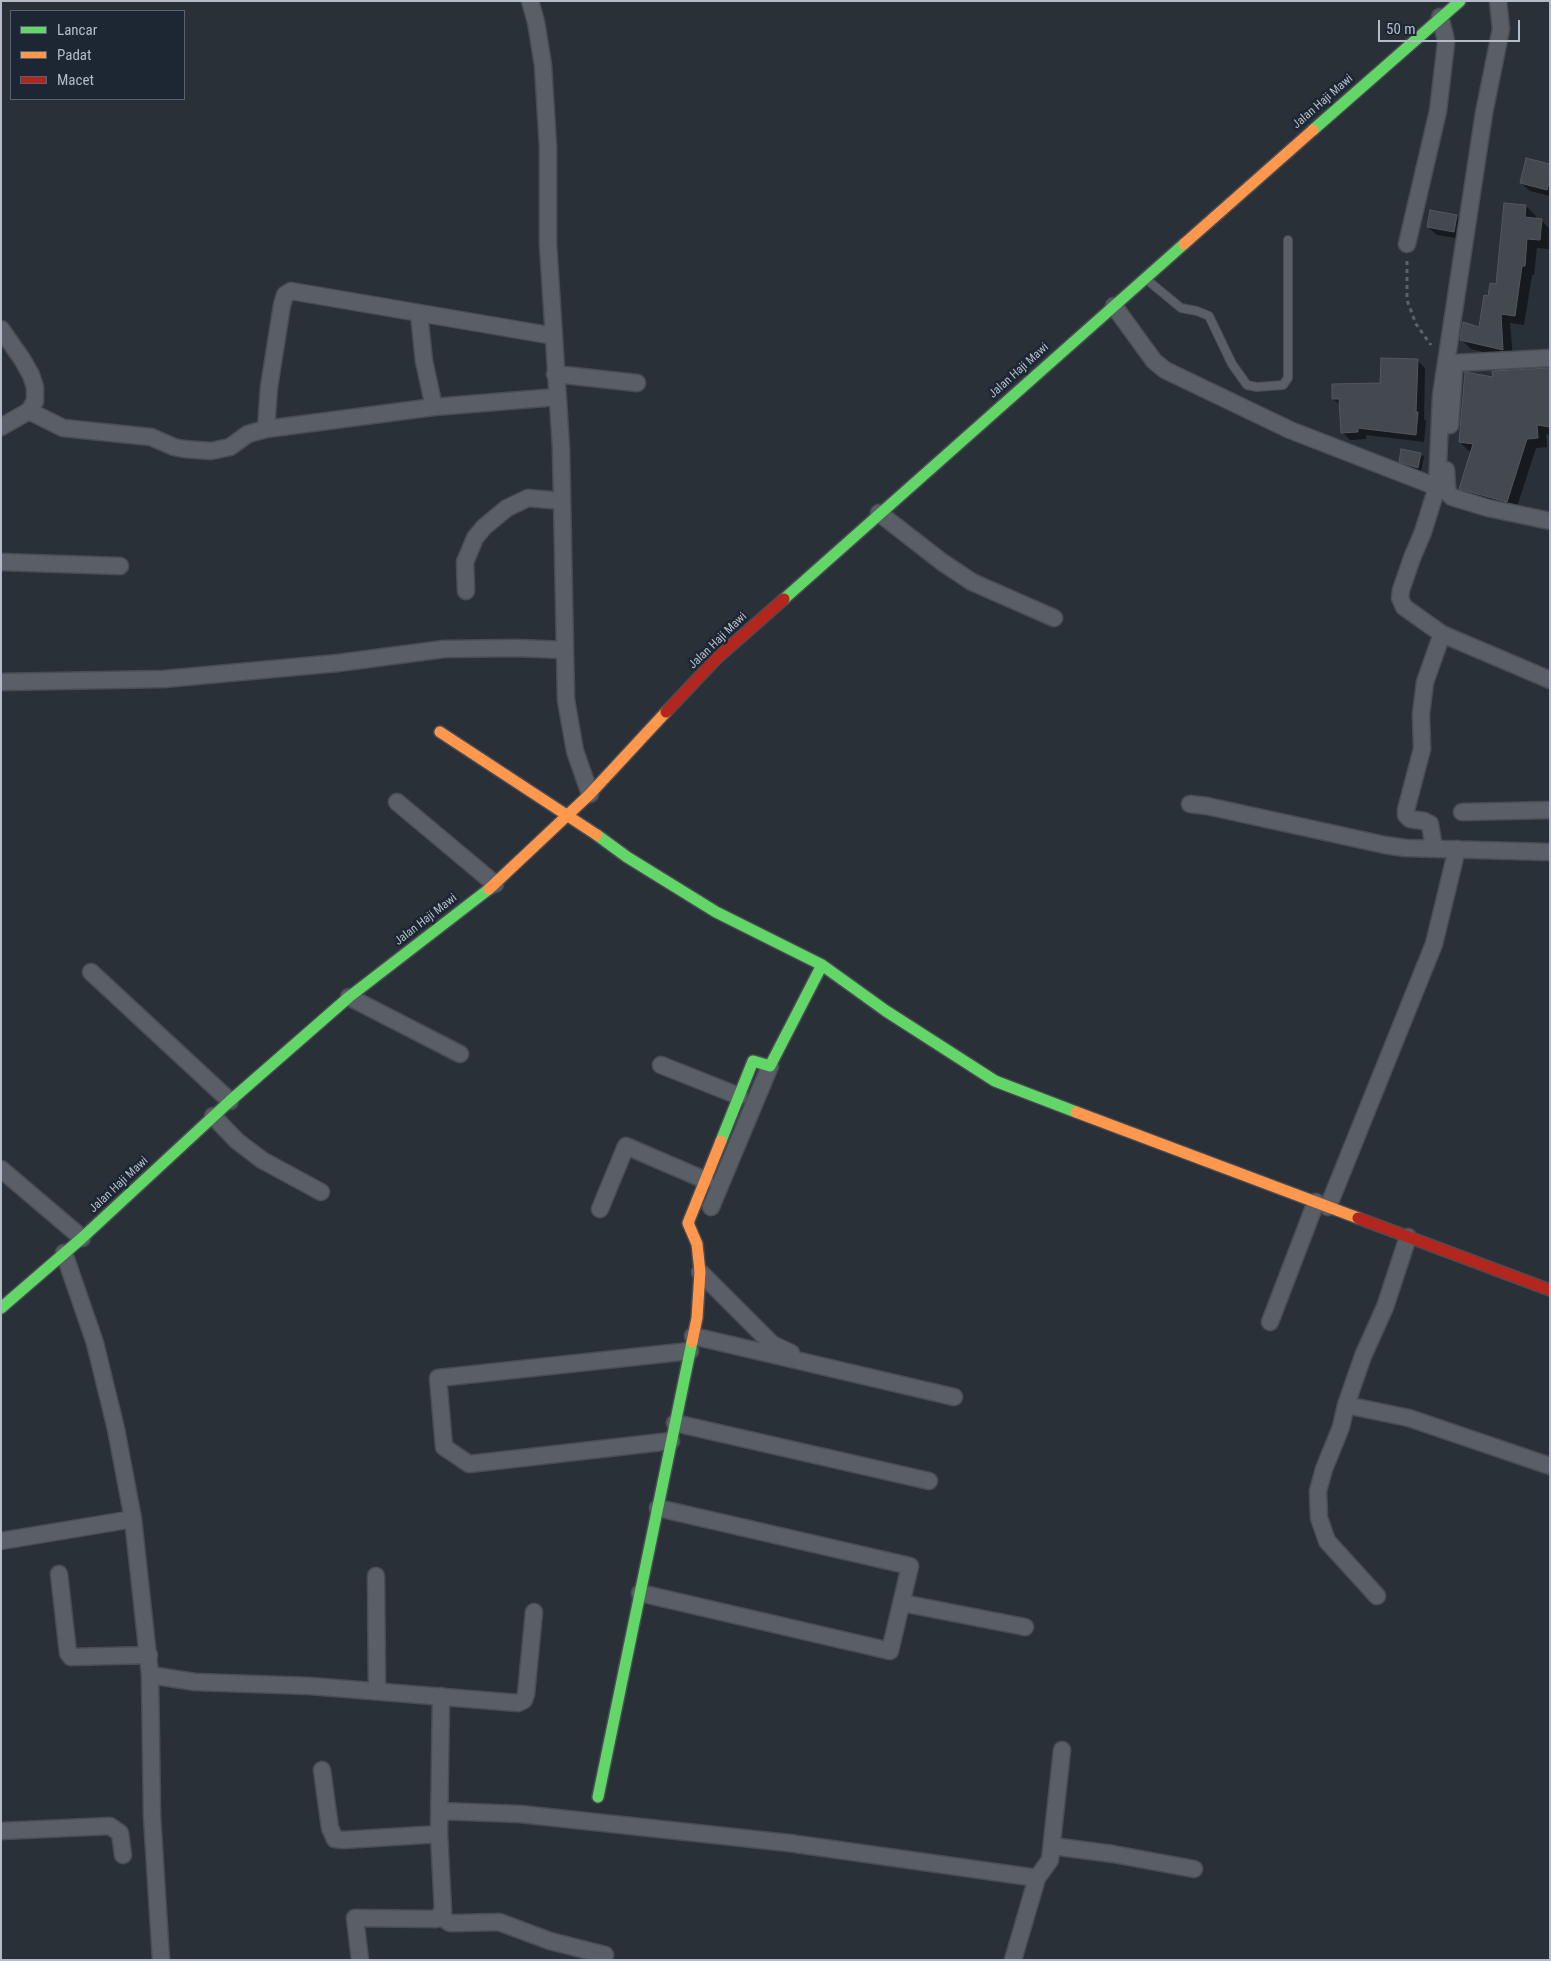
<!DOCTYPE html>
<style>
body{margin:0}
#map{position:relative;width:1551px;height:1961px;overflow:hidden;background:#2a3038;font-family:"Roboto Condensed",sans-serif}
canvas{display:block}
.frame{position:absolute;inset:0;border:2px solid #b4bcc9;pointer-events:none}
.legend{position:absolute;left:10px;top:10px;width:175px;height:90px;box-sizing:border-box;background:#1d2633;border:1px solid #59626f;margin:0;padding:6px 9px;list-style:none;font-size:15px;color:#b4bcc9}
.legend li{display:flex;align-items:center;gap:10px;height:25px}
.legend b{width:25px;border:1px solid #59626f}
.scale{position:absolute;left:1378px;top:20px;width:142px;height:22px;box-sizing:border-box;border:2px solid #b4bcc9;border-top:0;padding-left:6px;font-size:15px;line-height:18px;white-space:nowrap;color:#b4bcc9;-webkit-text-stroke:4px #1d2633;paint-order:stroke}
</style>
<div id="map">
<canvas width="1551" height="1961"></canvas>
<div class="frame"></div>
<ul class="legend">
<li><b style="height:6px;background:#63d668"></b>Lancar</li>
<li><b style="height:6px;background:#ff974d"></b>Padat</li>
<li><b style="height:6px;background:#b3261e"></b>Macet</li>
</ul>
<div class="scale">50 m</div>
</div>
<script>
const g = document.querySelector('canvas').getContext('2d');
g.lineJoin = 'round';
function fillPath(path, color) { g.fillStyle = color; g.fill(path, 'evenodd'); }
const toPath = rows => new Path2D(rows.map(r => 'M' + r).join(''));
function strokePath(path, color, width, dash) { g.strokeStyle = color; g.lineWidth = width; g.lineCap = dash ? 'butt' : 'round'; g.setLineDash(dash || []); g.stroke(path); }
function drawText(font, color, halo, rows, align = 'center') {
  g.font = font + ' "Roboto Condensed",sans-serif'; g.lineWidth = 5; g.setLineDash([]); g.textBaseline = 'middle'; g.strokeStyle = halo; g.fillStyle = color; for (const [text, x, y, turn = 0] of rows) {
    g.save(); g.translate(x, y); g.rotate((+turn || 0) * Math.PI / 180); g.textAlign = isNaN(turn) ? turn : align; if (halo) g.strokeText(text, 0, 0); g.fillText(text, 0, 0); g.restore();
  }
}
const shadow = toPath([
 [1550,165,1550,196,1530,191,1521,183],
 [1526,206,1536,216,1535,220,1541,220,1550,229,1550,246,1549,249,1537,248,1534,275,1532,275,1524,325,1510,323,1513,359,1471,349,1461,339,1480,328,1490,298,1497,285],
 [1457,216,1465,224,1462,239,1437,235,1428,227],
 [1417,360,1425,368,1424,419,1426,421,1424,442,1366,435,1366,439,1350,440,1342,432,1341,406,1333,399,1381,385],
 [1550,368,1550,435,1546,434,1547,447,1536,448,1516,510,1470,498,1460,488,1472,452,1469,451,1460,442,1494,378],
 [1420,454,1424,457,1421,471,1404,465,1400,461]
]);
const building = toPath([
 [1526,158,1550,164,1550,179,1547,190,1520,183,1526,158],
 [1504,203,1526,205,1525,217,1542,219,1540,240,1527,239,1525,266,1522,266,1515,316,1501,314,1503,350,1460,340,1463,322,1479,327,1484,295,1488,296,1490,283,1496,284,1504,203],
 [1430,210,1457,215,1454,232,1427,227,1430,210],
 [1381,358,1418,359,1416,412,1418,412,1416,435,1358,428,1358,432,1341,433,1339,399,1332,399,1332,384,1380,383,1381,358],
 [1550,368,1550,427,1537,425,1538,438,1527,439,1507,502,1459,489,1473,444,1459,442,1465,372,1493,377,1492,371,1550,368],
 [1401,449,1421,453,1418,468,1399,462,1401,449]
]);
const path = toPath([
 [1407,261,1407,300,1416,324,1431,345]
]);
const lane = toPath([
 [1146,279,1181,308,1197,311,1209,316,1232,364,1247,385,1257,387,1283,385,1288,378,1288,240]
]);
const street = toPath([
 [530,1,536,22,543,65,548,147,548,244,561,448,566,700,575,751,590,794],
 [1498,1,1501,29,1484,113,1441,396,1437,487,1423,532,1412,558,1401,590,1400,598,1404,607,1442,634,1550,680],
 [1407,244,1438,111,1446,43,1445,36,1440,17],
 [1114,306,1154,361,1165,370,1290,430,1437,487],
 [419,314,424,361,434,407],
 [1,329,22,359,31,375,35,387,35,401,29,411,1,427],
 [1455,363,1550,358],
 [555,374,637,383],
 [29,411,63,428,151,437,174,447,184,449,211,451,230,447,248,434,266,429,269,387,282,305,285,295,291,291,554,336],
 [1450,425,1454,370],
 [266,429,434,407,557,397],
 [1446,470,1447,487,1448,493,1452,497,1488,508,1550,521],
 [879,513,942,562,972,582,1054,618],
 [1,562,120,566],
 [466,591,465,562,475,538,484,527,507,508,528,498,562,501],
 [1,682,164,679,338,663,444,649,516,648,565,650],
 [397,802,495,884],
 [1190,804,1207,806,1385,845,1405,848,1550,852],
 [1462,812,1550,810],
 [1434,848,1430,824,1424,821,1410,819,1406,815,1406,810,1422,749,1421,714,1425,682,1442,634],
 [91,972,230,1101],
 [349,997,460,1054],
 [661,1065,739,1096],
 [213,1116,237,1141,262,1160,321,1192],
 [1,1169,82,1238],
 [711,1207,770,1066],
 [1328,1207,1434,944,1457,849],
 [600,1209,626,1146,705,1180],
 [64,1253,95,1343,116,1429,133,1519,150,1675,152,1816,161,1960],
 [700,1272,772,1344,791,1353],
 [1270,1322,1316,1202],
 [693,1336,954,1397],
 [1346,1405,1409,1418,1550,1466],
 [675,1423,929,1481],
 [671,1441,469,1464,444,1447,438,1378,690,1351],
 [1,1541,133,1519],
 [59,1574,68,1653,71,1657,149,1655],
 [376,1576,377,1690],
 [640,1593,890,1651,910,1566,658,1508],
 [1377,1596,1327,1541,1319,1518,1318,1491,1324,1469,1341,1427,1346,1405,1363,1356,1385,1307,1408,1237],
 [902,1603,1025,1627],
 [150,1675,195,1682,310,1686,518,1703,524,1700,526,1694,534,1612],
 [322,1770,330,1828,335,1839,343,1840,439,1834],
 [440,1811,520,1814,789,1843,1037,1878],
 [1,1831,110,1826,120,1833,123,1855],
 [1052,1846,1113,1854,1194,1869],
 [440,1916,450,1923,458,1923,499,1922,550,1941,605,1955],
 [360,1960,355,1918,436,1919,443,1911,439,1834,441,1696],
 [1013,1960,1037,1878,1050,1860,1062,1750]
]);
const fast = toPath([
 [1313,130,1460,1],
 [784,599,1184,244],
 [597,835,627,857,716,912,822,965,886,1011,995,1081,1076,1112],
 [721,1141,753,1061,770,1066,822,965],
 [1,1308,82,1238,230,1101,349,997,489,889],
 [598,1797,692,1342]
]);
const slow = toPath([
 [1184,244,1313,130],
 [440,732,597,835],
 [489,889,590,794,666,712],
 [1076,1112,1358,1218],
 [692,1342,697,1318,700,1272,697,1244,688,1223,721,1141]
]);
const jam = toPath([
 [666,712,717,658,784,599],
 [1358,1218,1550,1290]
]);
const streetNames = [
 ["Jalan Haji Mawi",1323,102,-41],
 ["Jalan Haji Mawi",1019,371,-42],
 ["Jalan Haji Mawi",718,641,-44],
 ["Jalan Haji Mawi",426,920,-38],
 ["Jalan Haji Mawi",119,1185,-43]
];
fillPath(shadow, '#0007');
fillPath(building, '#444950');
strokePath(building, '#52575f', 1);
strokePath(lane, '#484c53', 10);
strokePath(street, '#484c53', 19);
strokePath(fast, '#484c53', 14);
strokePath(slow, '#484c53', 14);
strokePath(jam, '#484c53', 14);
strokePath(path, '#5d636a', 3, [4, 4]);
strokePath(lane, '#5a5e66', 8);
strokePath(street, '#5a5e66', 16);
strokePath(fast, '#63d668', 11);
strokePath(slow, '#ff974d', 11);
strokePath(jam, '#b3261e', 11);
drawText('12px', '#b4bcc9', '#1d2633', streetNames);
</script>
